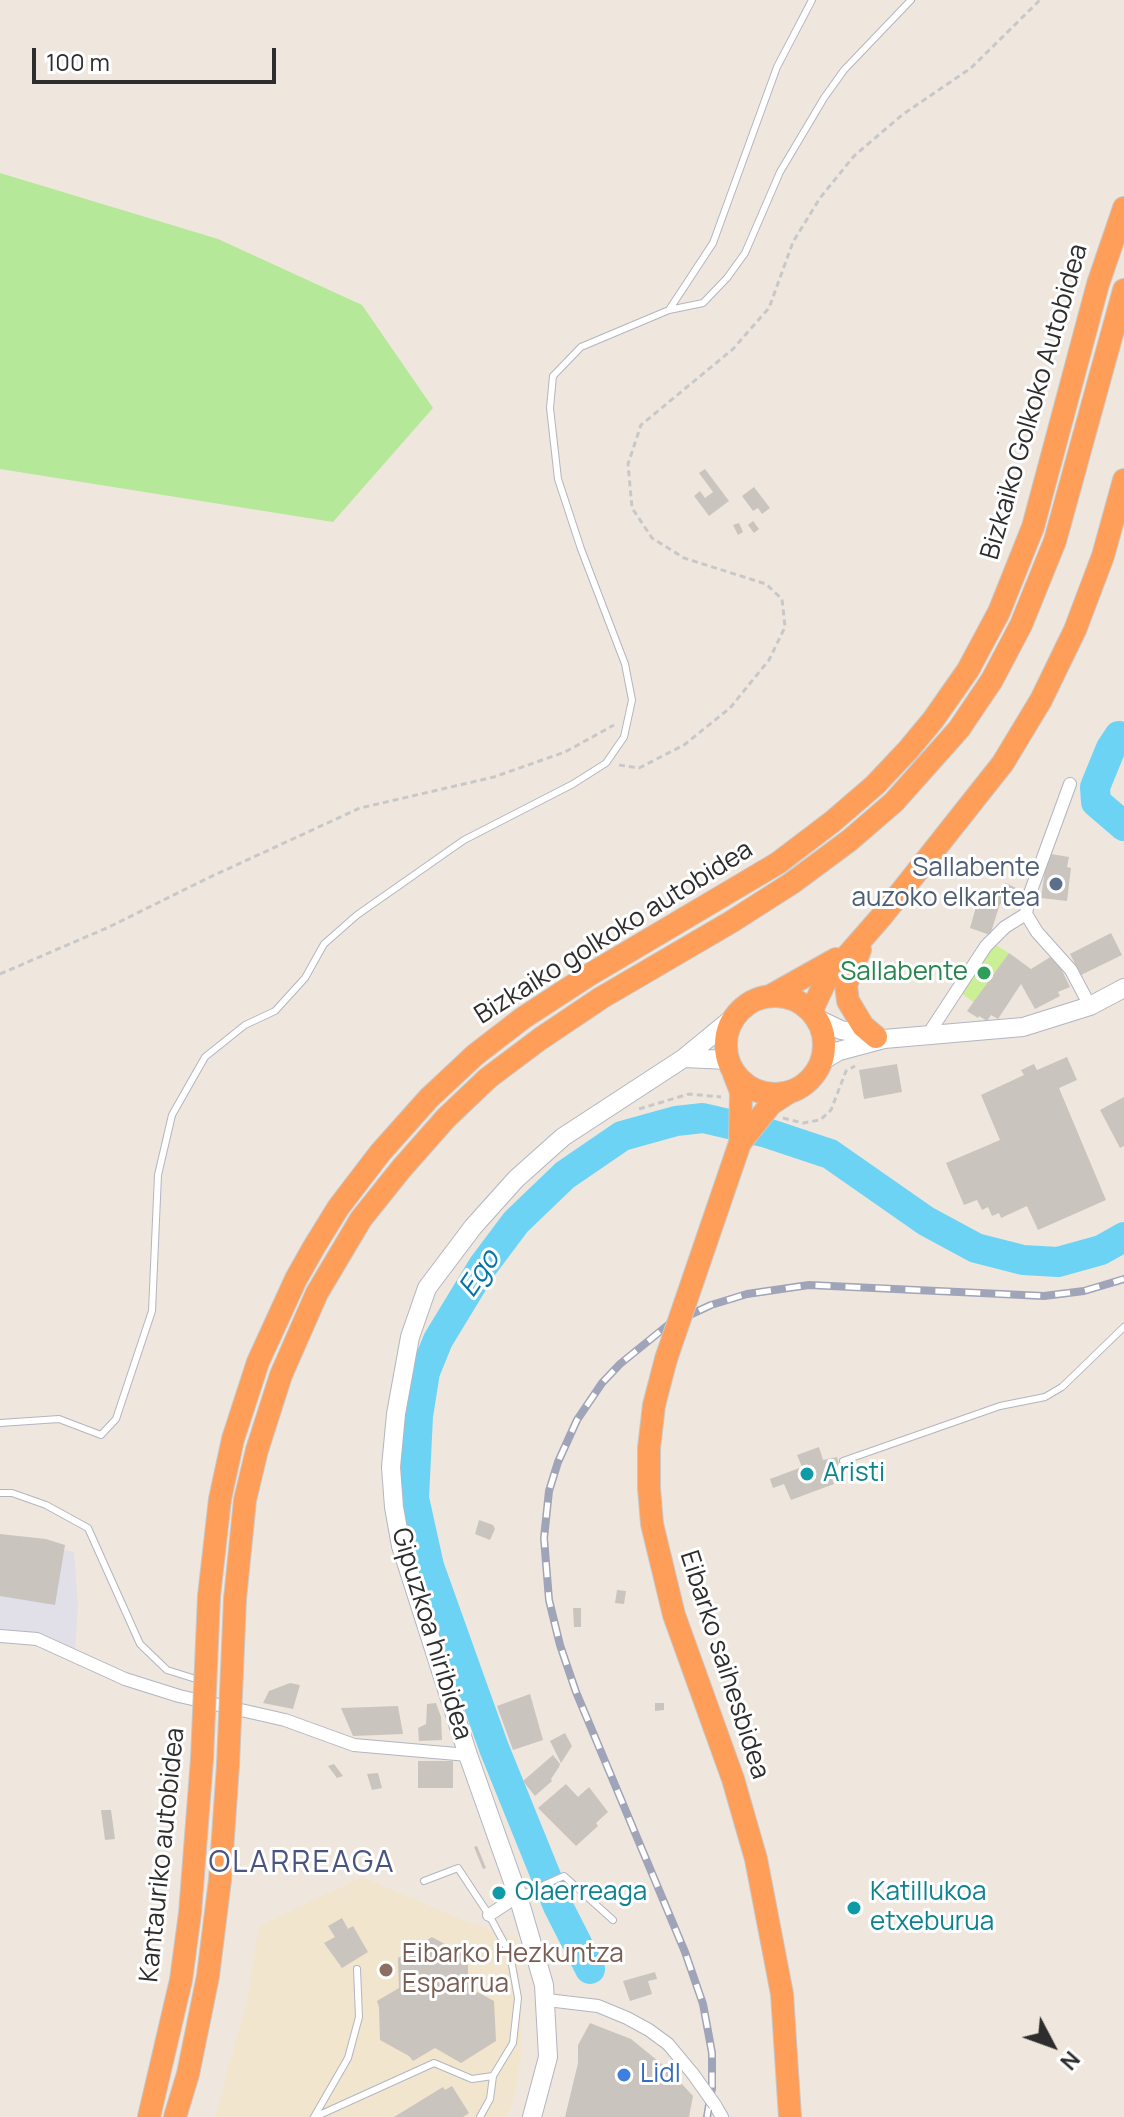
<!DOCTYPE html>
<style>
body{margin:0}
#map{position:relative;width:1124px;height:2117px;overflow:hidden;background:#efe7de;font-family:Manrope,sans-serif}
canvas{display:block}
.north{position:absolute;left:1012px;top:2005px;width:80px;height:80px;-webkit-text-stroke:6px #fff;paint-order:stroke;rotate:131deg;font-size:22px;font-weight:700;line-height:32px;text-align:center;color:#2d2d2d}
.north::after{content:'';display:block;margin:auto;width:28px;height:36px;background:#2d2d2d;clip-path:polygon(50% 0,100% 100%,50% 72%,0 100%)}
.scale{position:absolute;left:32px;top:48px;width:244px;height:36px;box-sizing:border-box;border:4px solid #2d2d2d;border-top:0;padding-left:10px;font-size:24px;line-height:28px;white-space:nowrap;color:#2d2d2d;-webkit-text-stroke:6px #fff;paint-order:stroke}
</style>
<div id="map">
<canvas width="1124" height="2117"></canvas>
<div class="north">N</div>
<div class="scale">100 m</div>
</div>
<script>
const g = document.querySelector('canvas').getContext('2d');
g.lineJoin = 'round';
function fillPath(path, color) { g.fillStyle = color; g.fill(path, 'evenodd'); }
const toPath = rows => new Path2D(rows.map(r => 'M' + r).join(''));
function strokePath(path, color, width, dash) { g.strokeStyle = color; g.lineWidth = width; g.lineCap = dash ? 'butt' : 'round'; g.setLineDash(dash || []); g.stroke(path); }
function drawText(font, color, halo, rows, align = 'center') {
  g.font = font + ' Manrope,sans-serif'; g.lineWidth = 6; g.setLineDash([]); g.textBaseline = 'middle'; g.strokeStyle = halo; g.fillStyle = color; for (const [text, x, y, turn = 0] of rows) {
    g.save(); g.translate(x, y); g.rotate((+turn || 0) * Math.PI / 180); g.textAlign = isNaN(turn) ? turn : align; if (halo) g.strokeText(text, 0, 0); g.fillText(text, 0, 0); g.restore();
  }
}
const industrial = toPath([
 [0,1537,74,1552,78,1605,75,1651,0,1634]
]);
const education = toPath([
 [362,1877,470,1923,518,1938,522,2052,514,2099,507,2117,215,2117,247,2001,259,1926]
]);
const green = toPath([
 [0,173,218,239,362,305,433,408,333,522,0,469]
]);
const pitch = toPath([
 [994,944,1009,953,975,1003,961,993]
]);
const river = toPath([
 [1119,736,1111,748,1095,787,1096,802,1124,826],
 [590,1969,558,1906,494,1748,429,1566,414,1498,418,1416,425,1372,438,1340,483,1266,516,1222,565,1175,622,1136,676,1121,703,1118,767,1133,830,1154,926,1221,976,1248,1023,1260,1058,1262,1101,1250,1124,1237]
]);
const building = toPath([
 [705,469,729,501,709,516,694,496,700,491,705,498,713,492,699,473],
 [754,487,770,508,762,514,758,508,753,511,742,496],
 [753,521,759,529,754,533,748,525],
 [739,523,743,532,738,535,733,525],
 [1051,854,1069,857,1067,867,1071,868,1067,901,1041,898,1045,870],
 [1006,883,1018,889,1013,897,1000,891],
 [980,893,994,897,995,894,1006,897,1004,905,1000,904,990,935,970,928],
 [1111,933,1122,955,1081,975,1070,954],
 [1009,953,1031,969,1052,956,1054,961,1057,960,1070,987,1058,992,1060,996,1035,1009,1021,984,998,1019,991,1015,987,1021,979,1016,978,1018,967,1011],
 [1067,1057,1077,1080,1059,1088,1106,1200,1038,1230,1027,1206,1001,1218,999,1213,992,1216,988,1207,982,1210,977,1200,964,1205,946,1163,1000,1140,981,1095,1024,1075,1021,1070,1034,1064,1037,1070],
 [897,1064,902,1092,864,1099,859,1070],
 [1124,1097,1124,1146,1120,1148,1100,1110],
 [819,1447,823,1460,837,1457,839,1465,828,1468,834,1484,791,1500,784,1484,773,1488,770,1479,802,1467,797,1455],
 [479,1520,493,1525,495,1529,490,1540,475,1534],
 [0,1534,46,1539,65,1545,55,1605,0,1596],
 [617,1590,626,1591,624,1604,615,1603],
 [573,1608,581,1608,581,1627,574,1627],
 [290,1683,300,1685,293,1709,263,1703,269,1691],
 [530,1694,543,1740,513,1750,497,1706],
 [436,1703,441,1717,442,1740,419,1741,418,1728,426,1724,427,1704],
 [655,1703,664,1703,664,1710,655,1711],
 [398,1706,403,1734,353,1736,341,1708],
 [565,1733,572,1746,561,1763,550,1741],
 [553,1755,560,1764,559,1767,551,1779,552,1781,535,1796,523,1781],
 [418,1761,453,1761,453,1788,418,1788],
 [334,1764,343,1776,337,1778,328,1766],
 [378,1773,382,1788,372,1790,367,1774],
 [566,1784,578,1797,589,1787,608,1812,596,1823,598,1826,576,1846,538,1808],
 [101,1810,111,1810,115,1839,105,1840],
 [477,1846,486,1868,483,1869,474,1847],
 [342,1918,348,1929,353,1926,368,1952,342,1968,324,1943,335,1937,328,1926],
 [432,1937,468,1957,468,1987,494,2001,496,2041,461,2063,435,2048,413,2061,409,2056,380,2040,379,2007,377,2001,399,1988,398,1958],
 [655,1972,657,1979,648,1981,652,1994,630,2001,623,1981],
 [590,2023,631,2039,668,2069,693,2096,689,2117,565,2117,578,2063,578,2045],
 [452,2086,469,2113,463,2117,394,2117,443,2087,445,2090]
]);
const path = toPath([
 [619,765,639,768,684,745,730,708,769,660,785,627,782,599,766,584,684,558,652,538,632,508,628,464,641,425,733,349,769,308,793,242,820,198,854,156,902,115,971,68,1040,0],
 [0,974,109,927,208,878,360,808,494,777,565,752,614,725],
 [639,1109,689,1094,721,1097],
 [783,1118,803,1123,820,1120,831,1110,846,1071,855,1066]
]);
const lane = toPath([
 [669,310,703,303,727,278,745,253,780,172,824,98,844,70,911,0],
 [0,1423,59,1419,101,1435,116,1419,152,1311,158,1175,172,1115,205,1057,245,1025,275,1011,305,978,324,944,357,915,464,840,573,784,606,763,624,737,632,700,625,664,581,549,558,479,550,408,553,376,581,347,669,310,713,243,777,67,812,0],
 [843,1461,1000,1406,1045,1397,1062,1387,1124,1327],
 [0,1493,12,1493,46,1505,88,1528,140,1644,167,1670,199,1680],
 [424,1881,458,1868,489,1915,510,1954,518,1998,513,2043,493,2076,490,2099,480,2117],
 [521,1895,564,1876,613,1920],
 [314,2117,348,2058,359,2017,357,1969],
 [315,2117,434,2063,472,2079,493,2076]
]);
const street = toPath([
 [1026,914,1037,932,1071,970,1090,1006],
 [927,1036,986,946,1005,927,1026,914,1029,896,1070,784],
 [0,1636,37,1639,125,1679,179,1696,285,1720,354,1745,468,1755],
 [489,1915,518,1896],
 [547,2000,598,2006,627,2018,649,2030,668,2044,693,2074],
 [715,2105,722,2117]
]);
const secondary = toPath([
 [818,1019,841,1030,876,1037],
 [684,1058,728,1060],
 [822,1061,839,1051,884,1039,1023,1027,1090,1006,1124,988],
 [532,2117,548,2057,544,1985,518,1896,468,1755,401,1546,394,1507,391,1467,396,1414,410,1337,427,1288,473,1227,516,1179,563,1137,684,1058,734,1017]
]);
const highway = toPath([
 [860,950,846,985,848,1001,863,1026,876,1037],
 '726 1045a49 49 0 1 1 98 0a49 49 0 1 1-98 0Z',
 [770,996,836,959],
 [812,1010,826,980,882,916,1003,763,1041,700,1075,630,1103,556,1124,480],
 [734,1074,741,1092,740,1143],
 [740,1143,771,1104,788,1093],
 [666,1359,654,1405,649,1448,649,1488,652,1524,674,1615,733,1779,756,1859,782,1994,790,2117],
 [209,1596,220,1499,233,1439,258,1362,296,1279,314,1247,338,1208,380,1153,429,1098,475,1055,523,1018,589,975,778,863,832,822,875,785,908,750,933,720,968,670,999,612,1033,527,1098,284,1124,208],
 [235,1599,245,1500,257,1450,281,1375,317,1293,361,1219,401,1169,446,1118,488,1078,540,1039,601,998,731,922,792,883,850,840,894,802,959,729,992,680,1021,625,1055,541,1124,290],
 [149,2117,181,1980,190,1913,202,1759],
 [175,2117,188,2074,208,1976,220,1880,228,1765]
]);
const rail = toPath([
 [707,2117,712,2088,712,2053,703,2004,685,1952,576,1692,560,1645,549,1600,544,1538,549,1491,558,1462,577,1420,602,1383,620,1364,668,1325,711,1305,747,1294,809,1285,1044,1296,1084,1291,1124,1279]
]);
const streetBridge = toPath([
 [693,2074,715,2105]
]);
const highwayBridge = toPath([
 [666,1359,740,1143],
 [202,1759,209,1596],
 [228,1765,235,1599]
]);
const markers = [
 [1056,884,8,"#5c6f8a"],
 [984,973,8,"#2e9e5b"],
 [807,1474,8,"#0f9aa8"],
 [499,1893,8,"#0f9aa8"],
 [854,1908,8,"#0f9aa8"],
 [386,1970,8,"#8d6e63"],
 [624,2075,8,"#3f7fe0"]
];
const streetNames = [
 ["Bizkaiko Golkoko Autobidea",1035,402,-74],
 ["Bizkaiko golkoko autobidea",614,933,-32],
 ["Gipuzkoa hiribidea",431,1634,73],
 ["Eibarko saihesbidea",724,1665,72],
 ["Kantauriko autobidea",163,1855,-84]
];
const serviceNames = [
 ["Sallabente",1040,869],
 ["auzoko elkartea",1040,899]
];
const leisureNames = [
 ["Sallabente",968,973]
];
const cultureNames = [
 ["Aristi",823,1474],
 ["Olaerreaga",515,1893],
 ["Katillukoa",870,1893],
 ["etxeburua",870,1923]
];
const educationNames = [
 ["Eibarko Hezkuntza",402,1955],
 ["Esparrua",402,1985]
];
const shopNames = [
 ["Lidl",640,2075]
];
const waterNames = [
 ["Ego",480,1274,-56]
];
const quarterNames = [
 ["OLARREAGA",302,1864]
];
fillPath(industrial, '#e1dfe7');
fillPath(education, '#f1e5cd');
fillPath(green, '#b5e898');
fillPath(pitch, '#caef94');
strokePath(river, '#6dd3f5', 30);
fillPath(building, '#cac4be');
strokePath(lane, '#b2b5c1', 8);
strokePath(street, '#b2b5c1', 14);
strokePath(secondary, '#b2b5c1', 20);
strokePath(highway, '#c8c8c8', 24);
strokePath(path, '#c8c8c8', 3, [6, 4]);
strokePath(lane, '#fff', 6);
strokePath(street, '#fff', 12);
strokePath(secondary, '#fff', 18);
strokePath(highway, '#ff9e59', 22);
strokePath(rail, '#a0a4b8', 8);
strokePath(rail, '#fff', 5, [15]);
strokePath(streetBridge, '#b2b5c1', 14, []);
strokePath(highwayBridge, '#c8c8c8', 24, []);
strokePath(streetBridge, '#fff', 12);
strokePath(highwayBridge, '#ff9e59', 22);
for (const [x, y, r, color] of markers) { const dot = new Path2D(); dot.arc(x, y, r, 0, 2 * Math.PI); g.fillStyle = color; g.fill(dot); strokePath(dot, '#fff', 3); }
drawText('26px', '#2d2d2d', '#fff', streetNames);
drawText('26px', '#4e5e75', '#fff', serviceNames, 'right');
drawText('26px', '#27864d', '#fff', leisureNames, 'right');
drawText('26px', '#0d838f', '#fff', cultureNames, 'left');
drawText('26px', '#785e54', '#fff', educationNames, 'left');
drawText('26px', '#366cbe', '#fff', shopNames, 'left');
drawText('italic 28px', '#0672a7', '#fff', waterNames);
g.letterSpacing = '2px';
drawText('30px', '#4a5480', '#fff', quarterNames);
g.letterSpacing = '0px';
</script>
